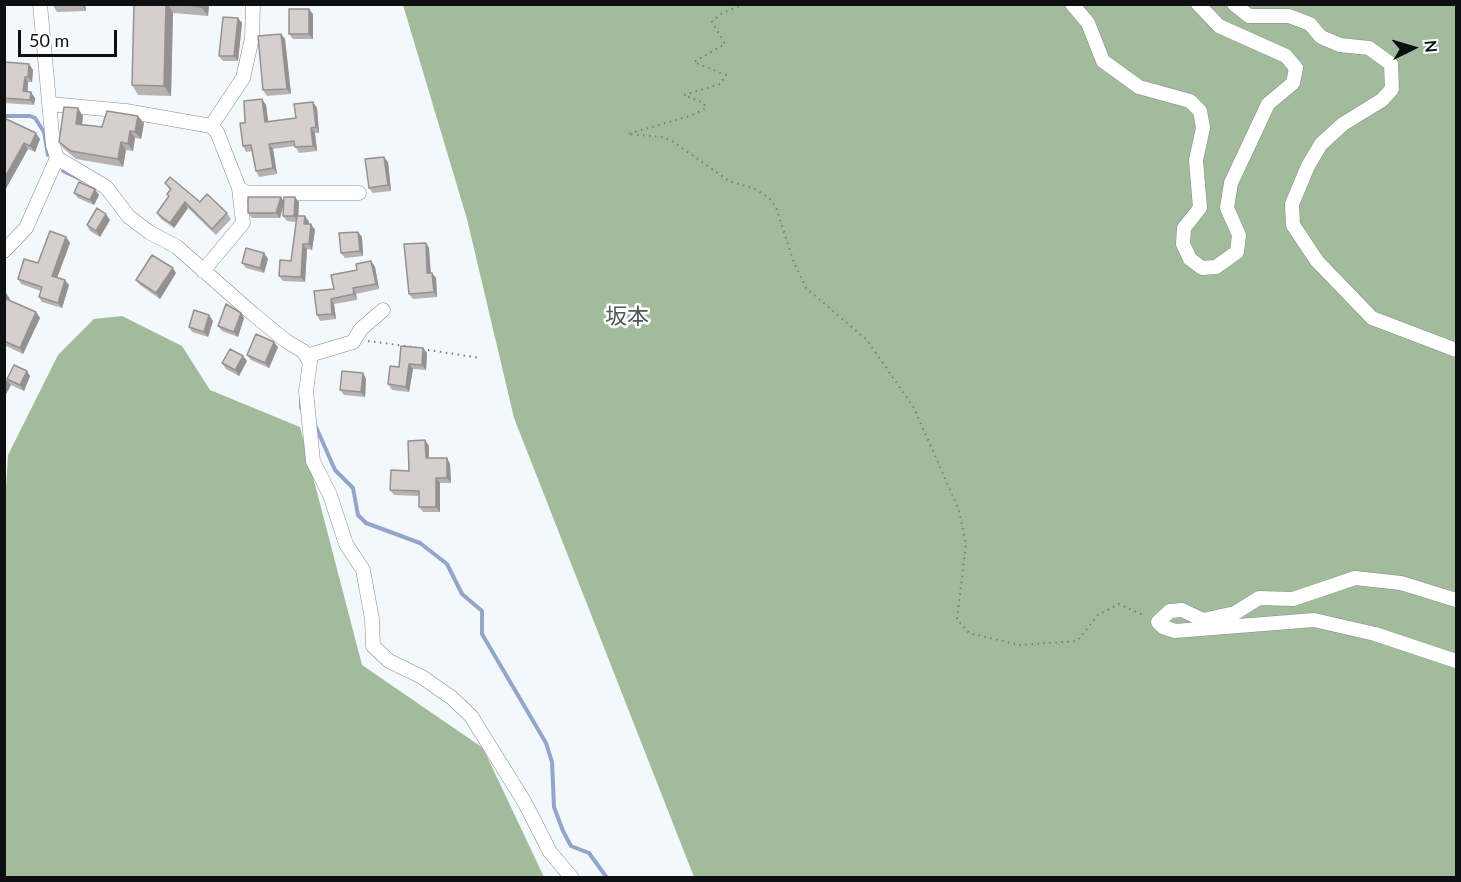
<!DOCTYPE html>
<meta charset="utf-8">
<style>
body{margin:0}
#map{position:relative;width:1461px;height:882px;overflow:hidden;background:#f3f8fc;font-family:Lato,sans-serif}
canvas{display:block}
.frame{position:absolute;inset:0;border:6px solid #0e0f10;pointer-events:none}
.north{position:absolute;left:1383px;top:18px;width:60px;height:60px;-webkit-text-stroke:4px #fff;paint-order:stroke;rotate:85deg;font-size:16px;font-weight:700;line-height:24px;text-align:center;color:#0e0f10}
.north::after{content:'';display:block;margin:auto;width:21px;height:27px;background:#0e0f10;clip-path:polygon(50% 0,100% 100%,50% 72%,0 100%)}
.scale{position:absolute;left:18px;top:30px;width:99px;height:27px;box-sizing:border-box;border:3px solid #0e0f10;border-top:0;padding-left:8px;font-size:18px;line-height:21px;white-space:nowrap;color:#0e0f10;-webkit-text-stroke:4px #fff;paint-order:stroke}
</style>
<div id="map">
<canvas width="1461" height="882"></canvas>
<div class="frame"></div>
<div class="north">N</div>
<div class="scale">50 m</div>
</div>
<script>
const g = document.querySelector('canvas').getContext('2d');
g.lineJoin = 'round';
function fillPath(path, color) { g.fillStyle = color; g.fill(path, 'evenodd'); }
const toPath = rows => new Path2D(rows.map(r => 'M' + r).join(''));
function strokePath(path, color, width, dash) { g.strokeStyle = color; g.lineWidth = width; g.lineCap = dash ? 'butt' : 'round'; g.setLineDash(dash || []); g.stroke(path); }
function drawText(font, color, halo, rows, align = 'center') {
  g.font = font + ' Lato,"Noto Sans JP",sans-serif'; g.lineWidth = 5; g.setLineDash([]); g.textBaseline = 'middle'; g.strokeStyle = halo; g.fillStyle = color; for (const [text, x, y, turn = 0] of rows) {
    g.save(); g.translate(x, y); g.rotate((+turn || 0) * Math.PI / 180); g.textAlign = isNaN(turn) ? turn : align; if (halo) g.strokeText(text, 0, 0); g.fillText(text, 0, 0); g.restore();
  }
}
const forest = toPath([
 [403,5,1456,5,1456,877,694,877,514,418,467,219],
 [122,316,182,346,210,390,300,427,362,665,483,748,544,877,5,878,4,519,8,455,58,355,94,319]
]);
const stream = toPath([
 [4,116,30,116,35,118,44,132,48,155],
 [63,171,82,180],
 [301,408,301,389],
 [316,427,335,470,353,488,358,515,366,523,420,543,447,564,462,594,482,611,482,634,546,743,552,762,554,807,563,831,571,846,589,853,607,878]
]);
const path = toPath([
 [744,4,721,14,712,22,725,44,694,62,726,75,720,84,684,95,704,103,706,108,690,116,628,134,661,137,672,141,729,181,755,189,769,198,776,207,793,260,806,288,867,340,914,408,959,510,966,544,957,619,969,633,1020,645,1077,641,1098,615,1119,604,1145,616],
 [368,341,413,347],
 [422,349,480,358]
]);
const minor = toPath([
 [40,4,53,145,57,158,106,187,129,217,149,232,177,247,253,314,286,341,303,351,310,362,306,391,313,461,330,495,346,544,363,570,372,619,373,646,389,661,422,677,452,698,471,716,525,803,550,852,572,878],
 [1072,4,1088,23,1103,61,1139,87,1190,101,1200,111,1203,128,1196,160,1200,208,1184,228,1183,244,1190,259,1202,268,1216,267,1237,252,1239,235,1227,208,1231,183,1268,104,1293,83,1296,68,1286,56,1219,26,1198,4],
 [1234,4,1249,16,1289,16,1310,24,1321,37,1340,45,1369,48,1391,64,1392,89,1382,100,1343,124,1321,144,1308,166,1292,204,1293,225,1317,261,1372,318,1456,350],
 [50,104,126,111,211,126,217,132,239,188,247,193,359,193],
 [211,126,243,78,252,38,253,4],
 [4,251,26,228,57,158],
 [203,271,243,223,239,188],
 [306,356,353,342,361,329,383,310],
 [1456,600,1401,583,1355,578,1293,599,1259,598,1235,613,1203,620,1182,610,1170,611,1158,622,1163,627,1175,631,1314,620,1375,634,1456,661]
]);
const wall = toPath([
 [52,4,85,4,86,11,57,12],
 [131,4,209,4,208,16,173,13,171,96,138,95,132,85,134,6],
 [313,14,313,39,293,39,289,34],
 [238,18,242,23,238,61,223,61,219,56],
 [281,34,285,39,291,94,267,96,263,90],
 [29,64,33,70,32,82,28,82,28,92,35,98,34,105,4,103,4,69],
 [262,99,266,105,268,122,296,118,317,108,319,133,315,133,317,151,299,153,295,146,273,149,277,174,259,177,256,171,252,151,246,152,243,146,245,123],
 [83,116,82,124,102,127,144,123,141,139,135,138,133,151,126,150,123,167,76,159,64,149,59,142],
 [4,118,40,139,35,152,28,149,4,192],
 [388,162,391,191,373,193,369,188],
 [165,183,200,202,227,213,231,219,216,235,188,208,174,228,161,219,157,213,169,197,167,194,170,190],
 [74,193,99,195,94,205,78,198],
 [281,197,284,202,299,202,298,216,305,216,309,222,309,224,315,230,312,250,307,249,305,282,283,281,279,276,291,261,296,222,287,221,283,216,284,204,280,218,252,218,248,213],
 [110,220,100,237,90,231,87,225],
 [358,232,362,237,363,256,345,258,341,253],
 [66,237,70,243,57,277,69,285,62,308,42,302,39,297,41,291,21,284,18,279,38,263],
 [426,243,429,248,431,273,432,273,436,278,437,297,413,299,409,294],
 [264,253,268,259,264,273,246,268,242,263],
 [371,261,375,267,379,289,356,294,357,300,334,304,336,319,320,321,317,315,334,289,357,270],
 [176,273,160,299,140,285,136,280],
 [4,293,10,299,9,300,36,312,40,318,23,354,4,345],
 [241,313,244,318,238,337,222,331,218,326],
 [209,315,213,321,208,337,192,332,189,327],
 [278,347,269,368,251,360,247,355],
 [423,348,427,353,426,370,413,369,409,392,392,390,388,384,399,367],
 [243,356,247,361,239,376,226,369,222,363],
 [363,373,366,379,365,397,344,395,340,390],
 [30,376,24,391,11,385,7,379],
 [429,446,429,458,447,458,450,464,451,483,440,483,440,512,423,512,419,507,419,496,394,495,390,490,409,471]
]);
const shadedWall = toPath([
 [81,4,85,4,86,11],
 [166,4,168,4,173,13,171,96,164,86],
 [201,4,209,4,208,16,201,7],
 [309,9,313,14,313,39,309,34],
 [238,18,242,23,238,61,234,56],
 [281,34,285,39,291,94,287,89],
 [29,64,33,70,32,82,28,77],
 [25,77,28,82,27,96,23,91],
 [31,92,35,98,34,105,30,100],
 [262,99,266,105,269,127,265,122],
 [313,102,317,108,319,133,316,127],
 [78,108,83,116,81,131,76,124],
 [138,116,144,123,141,139,135,132],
 [311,128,315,133,317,151,313,146],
 [130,131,135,138,133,151,128,144],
 [36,133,40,139,35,152,30,146],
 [121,142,126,150,123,167,118,159],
 [24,143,28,149,4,192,4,179],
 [269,144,273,149,277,174,273,168],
 [384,157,388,162,391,191,388,185],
 [95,189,99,195,94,205,90,200],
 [281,197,284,202,280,218,276,213],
 [295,197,299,202,298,222,294,216],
 [185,202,188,208,174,228,170,223],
 [106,214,110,220,100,237,96,231],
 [305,216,309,222,308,229,304,224],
 [311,224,315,230,312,250,309,244],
 [358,232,362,237,363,256,360,251],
 [66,237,70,243,56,281,52,276],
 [426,243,429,248,431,278,427,273],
 [303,244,307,249,305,282,301,277],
 [264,253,268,259,264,273,260,268],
 [371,261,375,267,379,289,376,284],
 [173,268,176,273,160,299,156,293],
 [432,273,436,278,437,297,434,292],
 [65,280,69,285,62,308,58,303],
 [353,288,356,294,357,300,354,294],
 [6,293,10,299,7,303,4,299],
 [331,299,334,304,336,319,332,314],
 [36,312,40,318,23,354,20,348],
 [241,313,244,318,238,337,234,332],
 [209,315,213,321,208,337,204,332],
 [274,342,278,347,269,368,265,363],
 [423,348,427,353,426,370,422,365],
 [243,356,247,361,239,376,235,370],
 [409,364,413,369,409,392,406,387],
 [27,371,30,376,24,391,20,385],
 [363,373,366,379,365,397,361,392],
 [7,379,11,385,4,398,4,384],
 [425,440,429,446,429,464,426,458],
 [447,458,450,464,451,483,447,478],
 [436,478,440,483,440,512,436,507]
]);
const building = toPath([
 [134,4,166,4,164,86,132,85,134,4],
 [182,4,201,4,201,7,182,4],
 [289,9,309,9,309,34,289,34,289,9],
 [223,17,238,18,234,56,219,56,223,17],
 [281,34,287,89,263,90,258,36,281,34],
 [5,62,29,64,28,77,25,77,23,91,31,92,30,100,4,98,5,62],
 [262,99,265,122,296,118,294,104,313,102,316,127,311,128,313,146,295,147,294,141,269,144,273,168,256,171,251,145,243,146,240,123,245,123,244,101,262,99],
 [64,107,78,108,76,124,102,127,107,111,138,116,135,132,130,131,128,144,121,142,118,159,71,151,59,142,64,107],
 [4,118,36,133,30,146,24,143,4,179,4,118],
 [384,157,388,185,369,188,365,159,384,157],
 [170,177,200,202,207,194,227,213,212,229,185,202,170,223,157,213,169,196,167,194,171,189,165,183,170,177],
 [79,182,95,189,90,200,74,193,79,182],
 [248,197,281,197,276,213,248,213,248,197],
 [284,197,295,197,294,216,283,216,284,197],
 [97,208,106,214,96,231,87,225,97,208],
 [297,216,305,216,304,224,311,224,309,244,303,244,301,277,279,276,280,260,291,261,297,216],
 [50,231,66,237,52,276,65,280,58,303,39,297,42,287,18,279,24,259,38,263,50,231],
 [358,232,360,251,341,253,339,233,358,232],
 [426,243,427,273,432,273,434,292,409,294,404,244,426,243],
 [246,248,264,253,260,268,242,263,246,248],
 [152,255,173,268,156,293,136,280,152,255],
 [371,261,376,284,353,288,354,294,331,299,332,314,317,315,314,291,334,289,331,275,357,270,356,264,371,261],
 [4,298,36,312,20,348,4,341,4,298],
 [226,304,241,313,234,332,218,326,226,304],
 [194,310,209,315,204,332,189,327,194,310],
 [256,334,274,342,265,363,247,355,256,334],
 [401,346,423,348,422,365,409,364,406,387,388,384,390,366,399,367,401,346],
 [230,349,243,356,235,370,222,363,230,349],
 [14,365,27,371,20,385,7,379,14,365],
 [342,371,363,373,361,392,340,390,342,371],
 [425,440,426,458,447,458,447,478,436,478,436,507,419,507,419,491,390,490,391,470,409,471,408,441,425,440]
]);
const quarterNames = [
 ["坂本",627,317]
];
fillPath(forest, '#a2bc9b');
strokePath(stream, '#91a6c9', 4);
strokePath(minor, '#868a8e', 15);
strokePath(path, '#797c7e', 2, [1.5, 4.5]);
strokePath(minor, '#fff', 14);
fillPath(wall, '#b7b2b1');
fillPath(shadedWall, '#959190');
fillPath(building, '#d5cfce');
strokePath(building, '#959190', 1.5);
drawText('22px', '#525659', '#fff', quarterNames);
</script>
